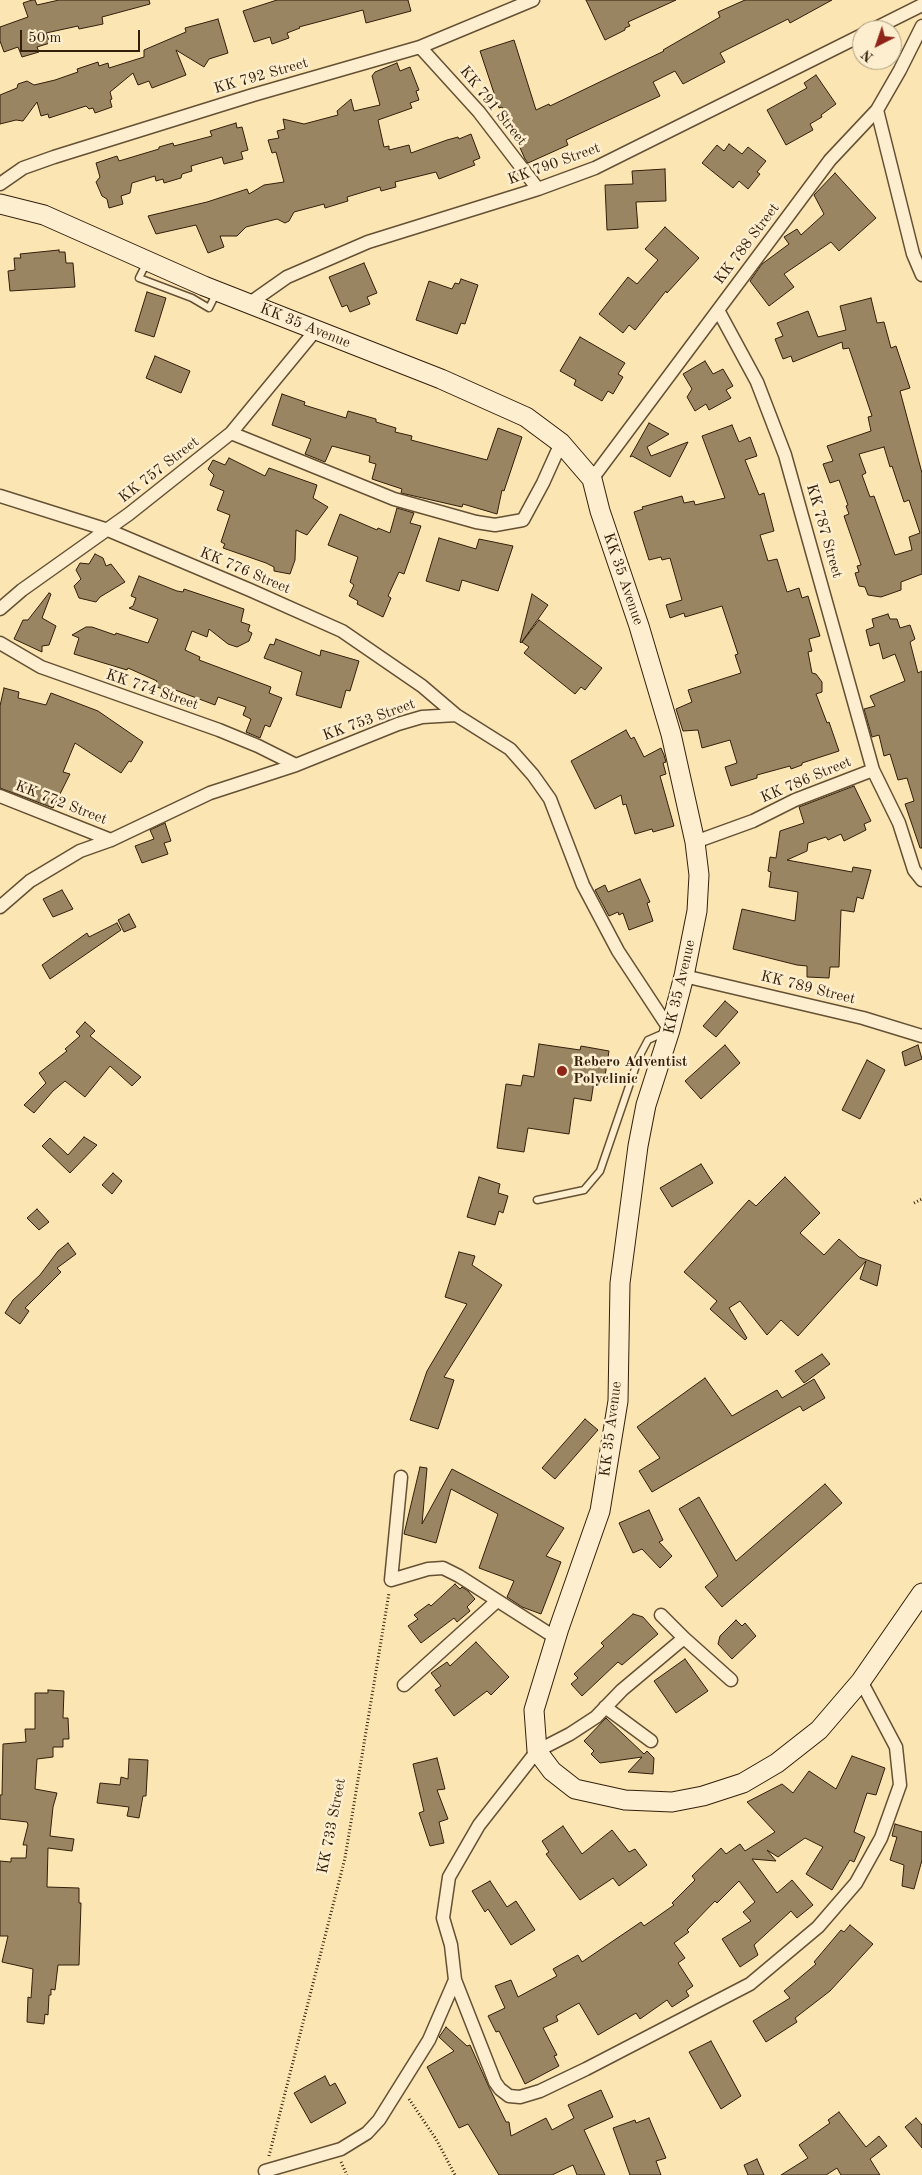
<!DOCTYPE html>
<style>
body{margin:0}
#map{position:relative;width:922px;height:2175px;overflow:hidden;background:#fae5b3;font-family:"Old Standard TT",serif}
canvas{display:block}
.north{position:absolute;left:852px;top:20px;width:50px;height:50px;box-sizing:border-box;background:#fceece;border:1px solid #ac9b80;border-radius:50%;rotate:221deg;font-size:14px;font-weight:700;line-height:20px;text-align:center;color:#331e0a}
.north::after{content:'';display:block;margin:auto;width:18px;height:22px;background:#8f2418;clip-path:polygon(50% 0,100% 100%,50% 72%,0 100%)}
.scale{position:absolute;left:20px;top:30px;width:120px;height:22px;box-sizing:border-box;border:2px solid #331e0a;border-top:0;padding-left:6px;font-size:15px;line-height:18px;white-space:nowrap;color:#331e0a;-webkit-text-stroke:4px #fceece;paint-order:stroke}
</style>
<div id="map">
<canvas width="922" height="2175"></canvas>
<div class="north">N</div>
<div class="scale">50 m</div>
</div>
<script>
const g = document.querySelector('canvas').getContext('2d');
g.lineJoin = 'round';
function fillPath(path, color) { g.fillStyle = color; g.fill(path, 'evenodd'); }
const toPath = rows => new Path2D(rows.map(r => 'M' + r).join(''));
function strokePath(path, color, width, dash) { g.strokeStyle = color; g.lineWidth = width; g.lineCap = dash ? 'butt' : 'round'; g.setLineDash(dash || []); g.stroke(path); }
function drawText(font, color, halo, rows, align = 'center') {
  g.font = font + ' "Old Standard TT",serif'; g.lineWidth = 5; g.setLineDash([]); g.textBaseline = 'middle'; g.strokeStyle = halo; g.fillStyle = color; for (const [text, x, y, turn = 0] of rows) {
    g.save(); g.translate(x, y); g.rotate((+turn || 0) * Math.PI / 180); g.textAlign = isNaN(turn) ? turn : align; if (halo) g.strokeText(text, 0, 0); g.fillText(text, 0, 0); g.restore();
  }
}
const building = toPath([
 [32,0,35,0,37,5,59,0,149,0,150,4,102,17,103,24,79,29,78,26,46,33,50,43,37,47,39,52,22,57,18,47,4,52,0,41,0,27,28,17,23,3,32,0],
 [277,0,408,0,411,11,366,23,363,10,299,27,300,28,287,33,289,38,272,44,270,37,254,42,243,11,277,0],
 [586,0,676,0,628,22,630,26,625,28,625,30,605,40,586,0],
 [745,0,832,0,790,23,788,19,720,53,725,62,683,84,675,71,653,82,660,96,566,140,568,145,528,163,525,159,502,107,499,108,480,51,514,40,536,110,549,104,550,106,664,51,663,50,720,17,718,12,745,0],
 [218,19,228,53,209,59,204,67,176,50,186,75,152,88,149,81,138,85,133,73,110,92,112,99,110,100,112,107,95,113,93,108,89,109,86,106,49,118,48,114,41,116,37,102,23,121,16,120,0,124,0,95,17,88,18,84,27,81,34,85,55,80,78,72,77,69,98,62,99,66,108,63,109,68,144,57,144,50,186,32,185,28,218,19],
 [397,63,400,71,410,67,419,90,416,91,419,100,410,103,412,108,378,120,384,147,389,146,389,150,409,145,411,153,447,140,458,137,459,139,471,134,480,158,473,161,475,165,439,179,436,172,395,182,396,187,381,191,380,187,347,197,348,201,325,208,324,204,294,212,289,221,285,223,277,219,246,227,237,236,220,236,224,247,208,253,196,225,156,234,148,216,207,202,247,189,249,194,264,185,284,182,276,152,272,153,268,140,279,138,277,131,285,129,283,119,304,124,338,115,337,111,351,99,354,111,380,105,372,76,375,72,397,63],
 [816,75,836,104,821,115,822,117,810,124,813,130,786,145,767,110,807,88,804,83,816,75],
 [236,123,237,128,242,127,248,150,241,152,243,159,224,164,222,157,191,166,192,171,182,174,181,178,164,183,163,179,156,181,155,176,132,183,130,193,121,196,123,204,109,208,107,199,102,196,96,182,100,177,96,163,117,156,119,161,159,149,159,147,173,143,174,146,212,136,210,131,236,123],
 [729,144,742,154,748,147,766,161,757,172,760,174,748,189,739,181,733,188,702,163,717,145,724,151,729,144],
 [665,169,666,201,636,202,638,228,607,230,605,185,633,184,632,171,665,169],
 [835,173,876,218,839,251,831,242,784,274,794,287,769,306,750,281,762,264,789,244,784,237,797,229,801,235,824,214,814,195,835,173],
 [665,227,699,258,667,293,666,291,635,330,629,325,623,333,599,314,628,277,637,284,658,260,645,249,665,227],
 [59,250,59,252,65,252,66,263,73,263,75,287,10,291,8,271,15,270,14,258,21,258,20,254,59,250],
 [364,263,377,293,367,297,370,304,350,312,347,305,342,307,329,277,364,263],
 [461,279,478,285,465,324,461,323,457,334,416,320,429,281,452,289,455,283,459,284,461,279],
 [147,292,166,298,154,337,135,331,147,292],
 [871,298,877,323,884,322,891,348,896,346,910,388,900,391,922,473,922,574,901,582,901,590,881,597,868,595,865,587,859,586,855,573,859,572,857,566,861,565,844,516,849,514,846,506,848,505,839,480,830,483,823,464,833,461,827,446,871,431,868,417,872,416,849,348,843,349,842,342,793,362,791,356,783,359,775,339,783,336,777,323,808,311,818,337,846,330,840,306,871,298],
 [884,447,890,467,892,466,904,502,909,500,920,533,909,537,912,550,895,555,874,496,870,497,862,475,866,473,859,454,884,447],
 [580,337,625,363,618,374,623,377,613,394,608,391,602,401,574,385,576,380,560,371,580,337],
 [155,356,190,371,181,393,146,378,155,356],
 [705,361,713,374,723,369,733,386,726,390,731,398,709,410,706,404,695,411,687,397,692,389,683,374,705,361],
 [282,394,305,402,304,405,346,418,348,411,376,419,376,422,396,428,395,432,412,436,411,440,487,460,498,428,522,437,504,491,502,490,497,514,463,504,462,507,401,493,402,489,372,479,376,464,369,462,370,456,332,446,325,462,305,454,311,439,272,425,282,394],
 [649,423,669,434,647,447,651,456,688,442,670,477,632,456,630,457,649,423],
 [732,425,739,442,750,437,757,456,745,460,759,495,764,493,774,531,760,535,768,561,777,559,787,592,799,588,802,598,808,596,820,636,809,639,812,651,808,652,812,673,816,674,822,682,822,692,816,694,827,723,829,722,839,751,802,763,802,765,791,769,790,766,757,775,757,778,731,786,725,767,737,763,730,740,702,748,698,730,683,731,676,709,692,702,688,690,741,673,735,655,738,654,722,606,685,617,684,613,670,618,666,605,682,600,670,558,662,560,661,557,649,560,634,512,643,509,642,507,682,496,684,503,694,501,695,505,725,498,702,436,732,425],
 [229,458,265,476,269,468,317,485,313,498,328,507,307,535,296,530,295,560,290,574,274,571,274,567,266,563,223,548,225,544,221,542,230,515,217,510,224,491,210,485,214,475,208,469,213,460,225,465,229,458],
 [397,508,414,513,410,523,421,526,404,574,399,572,388,596,391,598,383,617,357,604,358,601,349,596,354,585,350,582,358,557,328,545,340,514,377,530,378,528,390,533,397,508],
 [439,538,476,549,479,539,513,546,498,591,462,580,459,591,426,581,439,538],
 [95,554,103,558,106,566,111,564,125,582,100,597,96,602,79,598,74,586,81,579,76,570,80,563,89,564,95,554],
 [139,576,177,591,183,592,184,589,244,609,241,622,250,625,248,631,252,633,249,641,237,647,228,644,209,629,207,637,192,631,185,650,200,657,199,660,271,687,269,693,282,698,270,727,265,725,260,738,246,732,251,719,243,715,246,707,218,697,215,705,170,688,169,692,155,686,157,681,128,668,127,670,74,654,79,638,72,635,86,627,92,627,115,635,116,633,148,643,158,619,129,608,133,606,136,598,131,596,139,576],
 [49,593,51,594,42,618,56,626,49,645,42,646,42,652,14,639,23,620,28,620,49,593],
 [532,594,548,605,521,643,520,642,532,594],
 [888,614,890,619,897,619,900,628,910,625,915,639,910,642,918,673,922,671,922,848,920,848,905,804,914,801,907,778,898,780,890,754,884,756,879,735,872,737,864,709,875,706,870,696,905,681,895,654,883,659,879,643,870,646,866,630,874,627,872,619,888,614],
 [539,620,602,668,585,690,581,687,575,694,524,653,529,647,522,642,539,620],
 [276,639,320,656,321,650,359,661,350,691,346,690,341,708,296,695,302,672,264,658,270,644,274,645,276,639],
 [4,688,19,692,18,698,46,705,51,693,98,711,143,742,131,762,129,761,121,773,75,743,63,772,70,774,53,808,0,788,0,706,4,688],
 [626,730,631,739,634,737,644,757,661,748,664,755,666,762,663,763,666,774,660,776,674,826,653,832,652,829,635,834,626,804,623,805,621,795,595,809,571,761,626,730],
 [854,786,871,821,864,824,866,830,844,841,841,834,828,840,826,837,808,843,807,851,787,860,852,872,853,867,871,870,863,899,857,897,854,912,841,910,839,967,830,967,829,978,807,977,807,966,797,965,733,949,742,909,795,921,798,892,769,887,771,872,768,871,770,857,776,858,780,831,804,823,799,807,854,786],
 [165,823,171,841,164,843,168,854,142,863,135,846,154,839,150,830,165,823],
 [640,879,650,902,647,903,653,921,629,930,623,913,619,915,618,912,609,916,595,890,605,885,608,892,640,879],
 [62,890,73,909,53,917,43,899,62,890],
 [129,914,136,927,124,932,118,920,129,914],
 [117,923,121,930,50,979,42,965,87,933,89,937,117,923],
 [725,1001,738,1012,716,1037,703,1026,725,1001],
 [85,1022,95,1031,90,1036,141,1077,132,1086,110,1066,85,1097,65,1081,53,1091,34,1113,24,1105,46,1083,39,1073,67,1051,65,1049,80,1036,76,1032,85,1022],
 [539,1044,580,1050,581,1046,609,1051,605,1076,595,1075,591,1101,574,1098,569,1134,528,1128,524,1152,497,1148,506,1084,521,1086,523,1075,534,1077,539,1044],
 [725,1045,740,1063,701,1099,685,1081,725,1045],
 [918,1045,922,1059,905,1066,902,1052,918,1045],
 [867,1060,885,1070,860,1119,842,1110,867,1060],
 [84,1137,97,1145,70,1173,42,1146,50,1138,68,1155,84,1137],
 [701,1164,713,1183,672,1207,660,1188,701,1164],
 [113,1173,122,1181,112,1194,102,1185,113,1173],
 [479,1177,500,1184,498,1193,508,1196,503,1213,499,1211,495,1225,467,1217,479,1177],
 [785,1177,820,1213,800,1233,824,1255,839,1239,859,1257,881,1265,877,1286,860,1279,866,1261,798,1336,781,1320,767,1335,740,1301,729,1308,747,1338,745,1340,710,1309,717,1301,684,1272,749,1200,756,1206,785,1177],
 [37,1209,49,1222,39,1230,27,1218,37,1209],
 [68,1243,76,1254,57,1268,61,1272,25,1308,29,1311,20,1324,5,1313,13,1300,40,1275,58,1251,68,1243],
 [459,1252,475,1256,472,1265,502,1285,444,1377,454,1380,438,1429,410,1420,427,1371,467,1304,445,1297,459,1252],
 [822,1354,830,1364,804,1383,795,1371,822,1354],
 [705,1378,732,1416,777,1390,782,1398,814,1379,825,1398,803,1411,800,1406,652,1492,639,1471,660,1458,637,1427,705,1378],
 [585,1419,598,1430,555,1479,542,1468,585,1419],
 [420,1467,427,1468,422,1524,452,1469,564,1528,546,1556,561,1562,541,1614,522,1607,507,1597,514,1581,479,1568,498,1514,451,1489,436,1543,404,1534,420,1467],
 [825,1484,842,1503,722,1607,705,1587,718,1576,679,1509,699,1497,736,1561,825,1484],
 [649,1510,663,1540,659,1542,672,1556,660,1568,642,1549,633,1553,619,1523,649,1510],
 [455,1584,460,1589,462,1587,468,1591,475,1599,467,1607,470,1611,457,1622,454,1618,421,1643,408,1626,418,1619,414,1615,429,1604,431,1606,455,1584],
 [633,1614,643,1617,658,1634,622,1665,618,1662,582,1696,571,1684,578,1678,574,1674,604,1646,601,1643,633,1614],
 [736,1620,742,1626,745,1623,756,1636,732,1659,718,1644,720,1636,736,1620],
 [476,1642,509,1677,491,1695,487,1691,454,1716,435,1690,441,1686,431,1673,447,1662,450,1666,476,1642],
 [685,1659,708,1691,676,1713,654,1681,685,1659],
 [48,1690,64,1691,63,1718,68,1718,69,1739,63,1739,63,1747,53,1747,53,1757,37,1759,35,1789,57,1793,53,1807,50,1836,74,1839,72,1851,48,1848,47,1887,79,1888,79,1903,81,1903,79,1965,58,1965,55,1990,51,1989,51,1995,49,1995,48,2015,45,2014,44,2024,27,2022,28,1997,31,1998,33,1969,2,1962,8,1936,0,1936,0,1861,11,1862,11,1858,26,1858,27,1845,23,1845,28,1825,27,1822,0,1819,0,1795,2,1795,3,1744,26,1742,25,1729,35,1729,35,1693,48,1693,48,1690],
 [606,1718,644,1754,647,1751,654,1758,653,1774,628,1772,642,1757,600,1763,591,1754,594,1751,584,1741,606,1718],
 [852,1756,885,1768,876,1795,867,1793,854,1832,865,1837,854,1862,850,1860,832,1890,806,1874,823,1847,805,1838,778,1857,767,1850,776,1861,752,1859,777,1893,792,1880,813,1905,797,1918,791,1911,754,1945,758,1955,740,1967,722,1939,751,1921,743,1912,755,1902,739,1881,717,1903,715,1901,687,1930,689,1932,674,1943,685,1958,678,1963,693,1986,686,1991,689,1996,672,2007,667,2000,640,2019,636,2013,598,2035,579,2003,556,2016,558,2021,543,2028,557,2055,554,2056,559,2066,525,2084,499,2031,496,2032,488,2016,505,2008,495,1986,511,1980,518,1997,557,1976,553,1969,578,1955,582,1962,641,1922,644,1926,674,1905,672,1903,695,1880,692,1876,721,1848,726,1854,740,1844,745,1851,775,1832,747,1802,782,1784,793,1793,809,1771,836,1789,852,1756],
 [437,1758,445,1789,437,1790,448,1819,439,1822,444,1843,430,1846,419,1813,424,1811,413,1764,437,1758],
 [129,1759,148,1760,146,1796,143,1796,139,1818,127,1816,129,1807,97,1803,100,1783,120,1785,121,1777,128,1779,129,1759],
 [895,1824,922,1832,922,1860,914,1889,902,1886,904,1865,890,1860,897,1837,892,1836,895,1824],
 [563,1826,582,1854,612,1830,629,1852,635,1849,647,1865,619,1886,613,1878,580,1900,546,1854,549,1852,542,1841,563,1826],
 [490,1881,507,1907,516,1901,535,1930,511,1945,488,1909,485,1912,472,1891,490,1881],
 [850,1925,873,1944,830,1991,795,2018,797,2022,766,2042,753,2021,790,1998,784,1991,816,1964,814,1962,841,1930,844,1932,850,1925],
 [446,2027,467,2046,470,2045,488,2085,506,2122,509,2122,511,2136,546,2118,552,2130,574,2118,568,2105,601,2090,613,2117,584,2130,605,2175,577,2175,573,2165,552,2175,499,2175,468,2124,459,2128,427,2067,454,2051,439,2037,446,2027],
 [711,2041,741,2096,721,2109,689,2052,711,2041],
 [325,2076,330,2086,335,2083,346,2103,311,2123,294,2093,325,2076],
 [839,2112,866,2147,879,2136,887,2146,870,2159,880,2175,841,2175,837,2168,826,2175,781,2175,808,2158,799,2145,830,2123,828,2120,839,2112],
 [649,2118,666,2158,656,2161,661,2175,630,2175,613,2128,635,2120,636,2123,649,2118],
 [916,2118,922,2125,922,2148,905,2127,916,2118],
 [757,2159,764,2175,748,2175,744,2165,757,2159]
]);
const path = toPath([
 [914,1203,922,1199],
 [409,2099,436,2139,455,2175],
 [269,2156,345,1858,389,1593],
 [341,2162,347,2175]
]);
const service = toPath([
 [147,262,139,278,192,298,209,308,217,292],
 [537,1200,584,1190,600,1171,639,1057,648,1040,664,1033]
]);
const minor = toPath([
 [872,30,922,5],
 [420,47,479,112,538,189],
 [877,110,913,254,922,275],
 [0,184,23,168,54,157,253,95,420,47,533,0],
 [250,303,287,277,368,242,538,189,595,168,862,35],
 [718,310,757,382,785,455,873,770],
 [231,433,394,499,476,522,495,525,523,520,543,483,561,443],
 [592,479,830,160,877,110,900,70,922,26],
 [0,496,108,530,250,590,342,631,422,686,456,715],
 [0,609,22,590,129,514,231,433,315,331],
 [0,643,41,667,219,730,258,746,296,765],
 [0,796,111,840],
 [695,842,753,821,795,800,873,770,899,823,914,870,922,880],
 [0,907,30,881,80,851,111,840,210,793,296,765,398,724,422,717,456,715,510,749,533,775,550,799,583,885,618,951,670,1030],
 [684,976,863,1018,922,1036],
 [401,1477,391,1580,428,1569,443,1568,459,1576,556,1638],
 [661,1615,684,1638],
 [404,1685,497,1601],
 [605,1707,651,1741],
 [455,1980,495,2082,500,2089,509,2096,520,2097,540,2091,586,2069,750,1984,818,1927,856,1883,881,1838,890,1813,900,1785,896,1747,861,1681],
 [265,2171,341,2149,367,2133,379,2120,429,2040,455,1980,451,1945,443,1918,449,1877,479,1825,537,1751,570,1734,596,1717,622,1690,684,1638,731,1680]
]);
const secondary = toPath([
 [0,204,44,215,204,286,441,379,526,417,561,443,592,479,600,511,639,626,671,734,695,842,699,875,697,911,684,976,670,1030,646,1105,638,1146,620,1283,618,1401,600,1511,559,1628,534,1710,537,1751,552,1771,575,1789,625,1800,672,1802,703,1796,743,1783,777,1763,819,1730,861,1681,922,1593]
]);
const markers = [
 [562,1071,6,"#8f2418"]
];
const streetNames = [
 ["KK 792 Street",261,76,-16],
 ["KK 791 Street",493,106,51],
 ["KK 790 Street",554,164,-20],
 ["KK 788 Street",747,244,-53],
 ["KK 35 Avenue",305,326,22],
 ["KK 757 Street",159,470,-38],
 ["KK 787 Street",824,531,74],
 ["KK 776 Street",245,571,23],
 ["KK 35 Avenue",623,579,71],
 ["KK 774 Street",152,690,19],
 ["KK 753 Street",369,720,-20],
 ["KK 786 Street",806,780,-23],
 ["KK 772 Street",61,803,21],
 ["KK 35 Avenue",680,987,-77],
 ["KK 789 Street",808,988,14],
 ["KK 35 Avenue",611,1429,-83],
 ["KK 733 Street",332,1826,-79]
];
const poiNames = [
 ["Rebero Adventist",573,1062],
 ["Polyclinic",573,1079]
];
fillPath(building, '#9a8562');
strokePath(building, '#331e0a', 1);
strokePath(service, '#655034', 9);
strokePath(minor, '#655034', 15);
strokePath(secondary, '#331e0a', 21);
strokePath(path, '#331e0a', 3, [1, 2.5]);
strokePath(service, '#fceece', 6);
strokePath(minor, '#fceece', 12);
strokePath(secondary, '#fceece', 19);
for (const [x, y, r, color] of markers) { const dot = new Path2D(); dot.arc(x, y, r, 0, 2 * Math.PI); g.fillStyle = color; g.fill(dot); strokePath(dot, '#fceece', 2); }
drawText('15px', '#331e0a', '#fceece', streetNames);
drawText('bold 15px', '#331e0a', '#fceece', poiNames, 'left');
</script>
